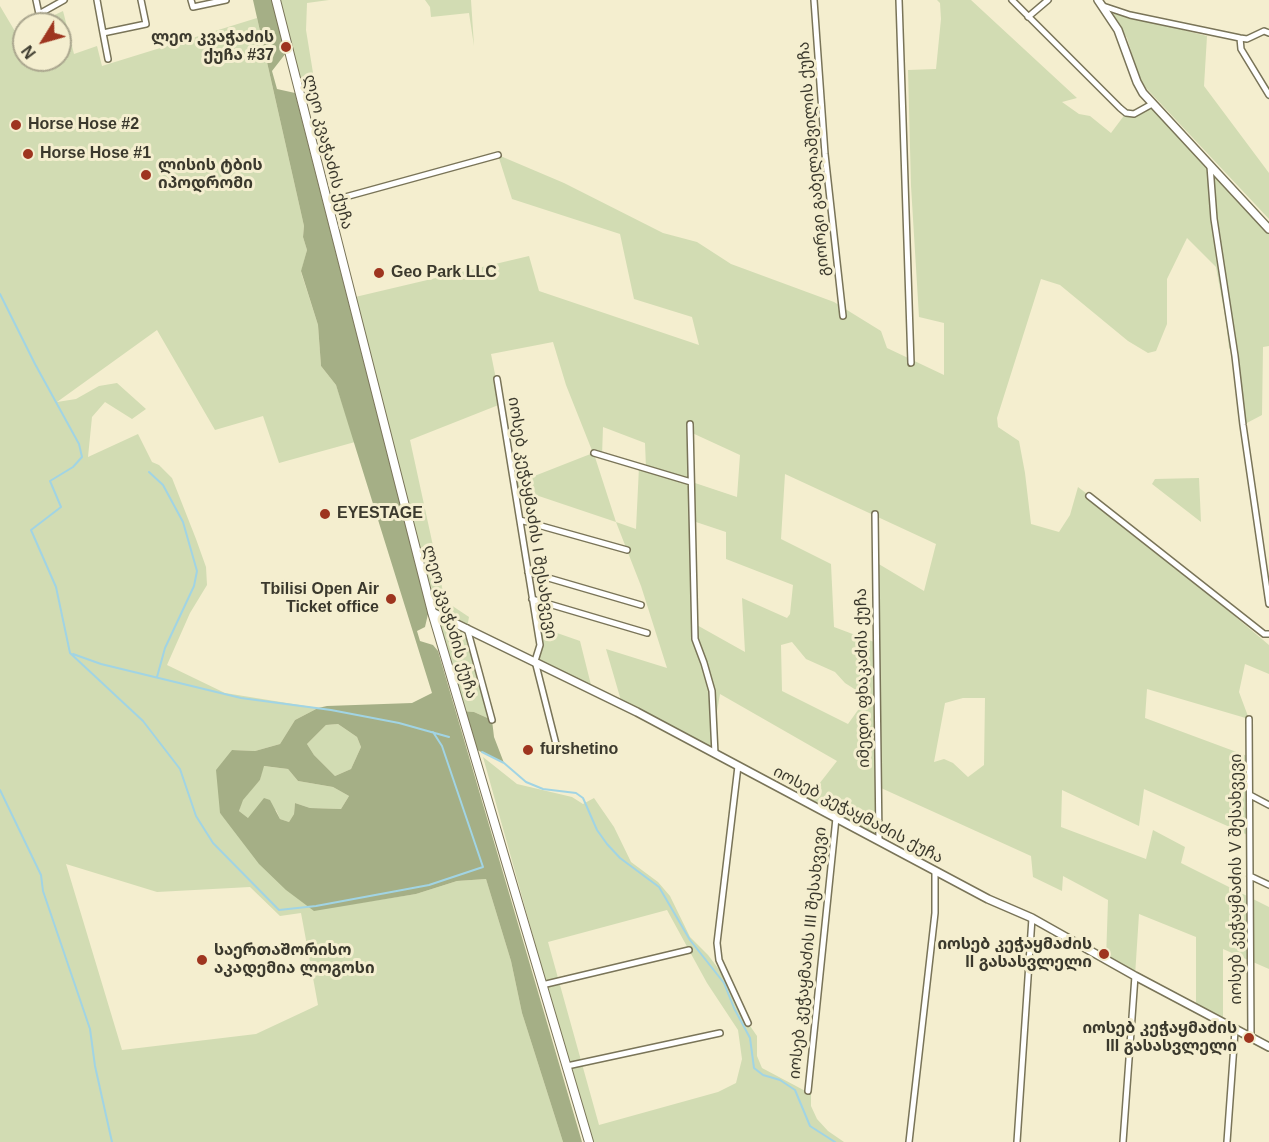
<!DOCTYPE html>
<meta charset="utf-8">
<style>
body{margin:0}
#map{position:relative;width:1269px;height:1142px;overflow:hidden;background:#f4eecf;font-family:Arial,sans-serif}
canvas{display:block}
.north{position:absolute;left:12px;top:12px;width:60px;height:60px;box-sizing:border-box;background:#f4eecf;border:2px solid #aaa68e;border-radius:50%;rotate:233deg;font-size:16px;font-weight:700;line-height:24px;text-align:center;color:#3b392d}
.north::after{content:'';display:block;margin:auto;width:21px;height:27px;background:#9e351f;clip-path:polygon(50% 0,100% 100%,50% 72%,0 100%)}
</style>
<div id="map">
<canvas width="1269" height="1142"></canvas>
<div class="north">N</div>
</div>
<script>
const g = document.querySelector('canvas').getContext('2d');
g.lineJoin = 'round';
function fillPath(path, color) { g.fillStyle = color; g.fill(path, 'evenodd'); }
const toPath = rows => new Path2D(rows.map(r => 'M' + r).join(''));
function strokePath(path, color, width, dash) { g.strokeStyle = color; g.lineWidth = width; g.lineCap = dash ? 'butt' : 'round'; g.setLineDash(dash || []); g.stroke(path); }
function drawText(font, color, halo, rows, align = 'center') {
  g.font = font + ' Arial,"Noto Sans Georgian",sans-serif'; g.lineWidth = 6; g.setLineDash([]); g.textBaseline = 'middle'; g.strokeStyle = halo; g.fillStyle = color; for (const [text, x, y, turn = 0] of rows) {
    g.save(); g.translate(x, y); g.rotate((+turn || 0) * Math.PI / 180); g.textAlign = isNaN(turn) ? turn : align; if (halo) g.strokeText(text, 0, 0); g.fillText(text, 0, 0); g.restore();
  }
}
const green = toPath([
 [276,0,329,0,307,3,306,30,315,85,298,87],
 [425,0,471,0,474,46,469,13,431,17,430,7],
 [937,0,971,0,1077,98,1062,102,1079,114,1090,116,1111,133,1126,113,1134,114,1152,104,1269,229,1269,346,1263,347,1262,415,1243,425,1235,356,1229,348,1226,321,1216,267,1187,238,1167,279,1167,324,1156,351,1148,353,1128,341,1060,285,1041,279,997,418,998,427,1019,441,1025,473,1031,524,1059,532,1070,515,1078,487,1116,516,1269,645,1269,674,1245,664,1239,692,1249,719,1147,689,1145,718,1250,757,1250,836,1144,789,1139,826,1062,790,1061,827,1146,859,1153,830,1185,847,1181,863,1269,907,1269,969,1223,949,1223,1024,1196,1009,1196,937,1139,914,1135,976,1106,960,1108,900,1063,876,1062,891,1033,877,1031,856,881,788,879,841,805,802,837,761,720,694,710,751,622,704,606,649,667,668,641,586,616,522,515,488,514,484,593,453,566,385,553,342,491,354,501,404,410,440,445,601,469,617,467,628,492,720,474,712,461,711,351,298,529,256,539,291,699,345,692,317,634,299,620,234,512,199,498,155,564,183,663,233,697,242,731,264,834,302,881,331,887,348,944,375,944,323,919,317,911,186,908,70,936,69,941,19,940,3],
 [603,427,645,443,646,468,639,467,636,529,616,522,594,454,602,456],
 [690,432,740,455,737,497,692,482],
 [785,474,936,544,924,591,872,560,874,642,834,627,831,564,781,539],
 [693,521,726,532,726,559,793,585,790,614,787,618,742,598,745,652,695,624],
 [792,642,806,659,835,672,845,683,859,692,869,706,858,710,848,724,782,691,781,645],
 [963,698,985,698,984,765,968,777,953,763,944,759,934,762,945,703],
 [0,6,16,33,24,30,24,60,60,60,60,24,36,24,63,11,74,54,97,46,102,66,257,18,304,226,303,237,307,250,301,272,318,325,321,366,336,385,355,442,279,463,263,416,215,430,157,330,57,402,76,399,99,386,117,383,146,409,132,419,105,402,92,417,88,457,138,434,152,462,159,465,172,478,196,539,206,567,207,585,190,613,167,665,225,693,318,708,295,720,280,744,255,751,232,750,220,813,314,910,416,894,457,881,486,879,511,961,522,1013,563,1142,0,1142],
 [66,864,157,892,250,887,280,916,301,913,318,1005,256,1034,122,1050],
 [1115,13,1207,36,1204,86,1269,173,1269,219,1146,88,1139,77,1127,38,1113,15],
 [1199,478,1201,522,1152,484,1155,479],
 [537,626,580,641,592,689,535,661,540,645],
 [338,724,357,737,361,747,351,769,335,776,314,755,307,744,326,725],
 [483,757,517,784,572,797,583,804,594,798,614,827,631,862,658,882,670,896,690,937,708,955,727,980,748,1023,757,1036,757,1056,762,1068,811,1094,811,1106,817,1119,828,1131,844,1142,592,1142,569,1065],
 [667,910,707,983,738,1030,742,1059,736,1083,718,1092,599,1125,548,942],
 [263,766,288,769,298,781,333,787,349,796,341,809,310,808,295,803,294,814,289,822,280,819,276,810,249,819,239,811,242,800,260,780]
]);
const forest = toPath([
 [253,0,273,0,286,53,272,71,277,89,295,93,428,614,425,627,417,631,420,641,433,645,438,651,582,1142,563,1142,522,1013,511,961,486,879,457,881,416,894,314,911,286,890,259,864,220,813,216,770,232,750,255,751,280,744,295,720,318,708,327,706,412,703,432,693,336,385,321,366,318,325,301,271,307,250,303,237,304,226],
 [338,724,357,737,361,747,351,769,335,776,314,755,307,744,326,725],
 [264,766,288,769,298,781,333,787,349,796,341,809,310,808,295,803,294,814,289,822,280,819,270,800,264,798,248,818,239,811,243,800,260,780],
 [461,711,474,712,492,720,494,737,504,763,471,747]
]);
const stream = toPath([
 [0,294,35,364,79,444,82,457,73,467,50,481,61,507,31,530,56,587,70,653,143,721,180,769,196,816,213,843,279,910,316,906,429,885,483,867,442,746,433,732],
 [149,472,163,485,183,522,197,571,194,586,165,648,157,677],
 [73,654,101,664,241,698,331,710,399,723,449,737],
 [482,752,504,763,526,782,543,789,576,793,583,798,597,830,607,844,620,858,659,887,690,940,724,983,734,1008,750,1038,754,1068,763,1075,780,1080,795,1090,810,1126,835,1142],
 [0,790,41,875,43,891,90,1029,95,1066,112,1142]
]);
const minor = toPath([
 [36,0,39,14,64,0],
 [97,0,103,33,146,24,141,0],
 [191,0,193,7,226,0],
 [814,0,825,154,843,316],
 [899,0,911,363],
 [1012,0,1120,108,1126,113,1134,114,1152,104],
 [1103,6,1130,15,1240,38,1247,39,1264,31,1269,33],
 [1028,17,1048,0],
 [103,33,108,59],
 [1240,38,1241,49,1269,95],
 [1210,166,1214,219,1235,356,1243,425,1269,604],
 [327,202,498,155],
 [497,379,540,645,535,661,557,748],
 [690,424,695,639,704,663,712,691,715,754],
 [594,453,691,482],
 [1089,496,1264,634,1269,634],
 [875,514,879,841],
 [520,520,627,550],
 [528,572,641,605],
 [532,599,647,633],
 [467,628,492,720],
 [1249,719,1251,1038],
 [738,766,717,943,719,960,748,1023],
 [1250,795,1269,805],
 [1250,876,1269,885],
 [542,985,689,950],
 [567,1066,720,1033],
 [808,1091,836,818],
 [909,1142,935,913,935,871],
 [1017,1142,1032,918],
 [1123,1142,1135,976],
 [1227,1142,1235,1031]
]);
const tertiary = toPath([
 [1098,0,1118,30,1137,82,1143,93,1269,229],
 [432,612,637,712,988,899,1032,918,1135,976,1269,1047]
]);
const secondary = toPath([
 [276,0,432,612,589,1142]
]);
const markers = [
 [286,47,6,"#9e351f"],
 [16,125,6,"#9e351f"],
 [28,154,6,"#9e351f"],
 [146,175,6,"#9e351f"],
 [379,273,6,"#9e351f"],
 [325,514,6,"#9e351f"],
 [391,599,6,"#9e351f"],
 [528,750,6,"#9e351f"],
 [1104,954,6,"#9e351f"],
 [202,960,6,"#9e351f"],
 [1249,1038,6,"#9e351f"]
];
const poiNames = [
 ["ლეო კვაჭაძის",274,38,"right"],
 ["ქუჩა #37",274,56,"right"],
 ["Horse Hose #2",28,125],
 ["Horse Hose #1",40,154],
 ["ლისის ტბის",158,166],
 ["იპოდრომი",158,184],
 ["Geo Park LLC",391,273],
 ["EYESTAGE",337,514],
 ["Tbilisi Open Air",379,590,"right"],
 ["Ticket office",379,608,"right"],
 ["furshetino",540,750],
 ["იოსებ კეჭაყმაძის",1092,945,"right"],
 ["II გასასვლელი",1092,963,"right"],
 ["საერთაშორისო",214,951],
 ["აკადემია ლოგოსი",214,969],
 ["იოსებ კეჭაყმაძის",1237,1029,"right"],
 ["III გასასვლელი",1237,1047,"right"]
];
const streetNames = [
 ["ლეო კვაჭაძის ქუჩა",328,152,76],
 ["გიორგი გაბელაშვილის ქუჩა",814,159,-95],
 ["იოსებ კეჭაყმაძის I შესახვევი",532,518,81],
 ["ლეო კვაჭაძის ქუჩა",450,622,74],
 ["იმედო ფხაკაძის ქუჩა",863,678,-91],
 ["იოსებ კეჭაყმაძის ქუჩა",858,815,28],
 ["იოსებ კეჭაყმაძის V შესახვევი",1237,879,-90],
 ["იოსებ კეჭაყმაძის III შესახვევი",808,953,-84]
];
fillPath(green, '#d2dcb3');
fillPath(forest, '#a5af86');
strokePath(stream, '#a1d4e4', 2);
strokePath(minor, '#797458', 8);
strokePath(tertiary, '#797458', 10);
strokePath(secondary, '#797458', 10);
strokePath(minor, '#fff', 5);
strokePath(tertiary, '#fff', 7);
strokePath(secondary, '#fff', 8);
for (const [x, y, r, color] of markers) { const dot = new Path2D(); dot.arc(x, y, r, 0, 2 * Math.PI); g.fillStyle = color; g.fill(dot); strokePath(dot, '#f4eecf', 2); }
drawText('bold 16px', '#3b392d', '#f4eecf', poiNames, 'left');
drawText('16px', '#3b392d', '#f4eecf', streetNames);
</script>
